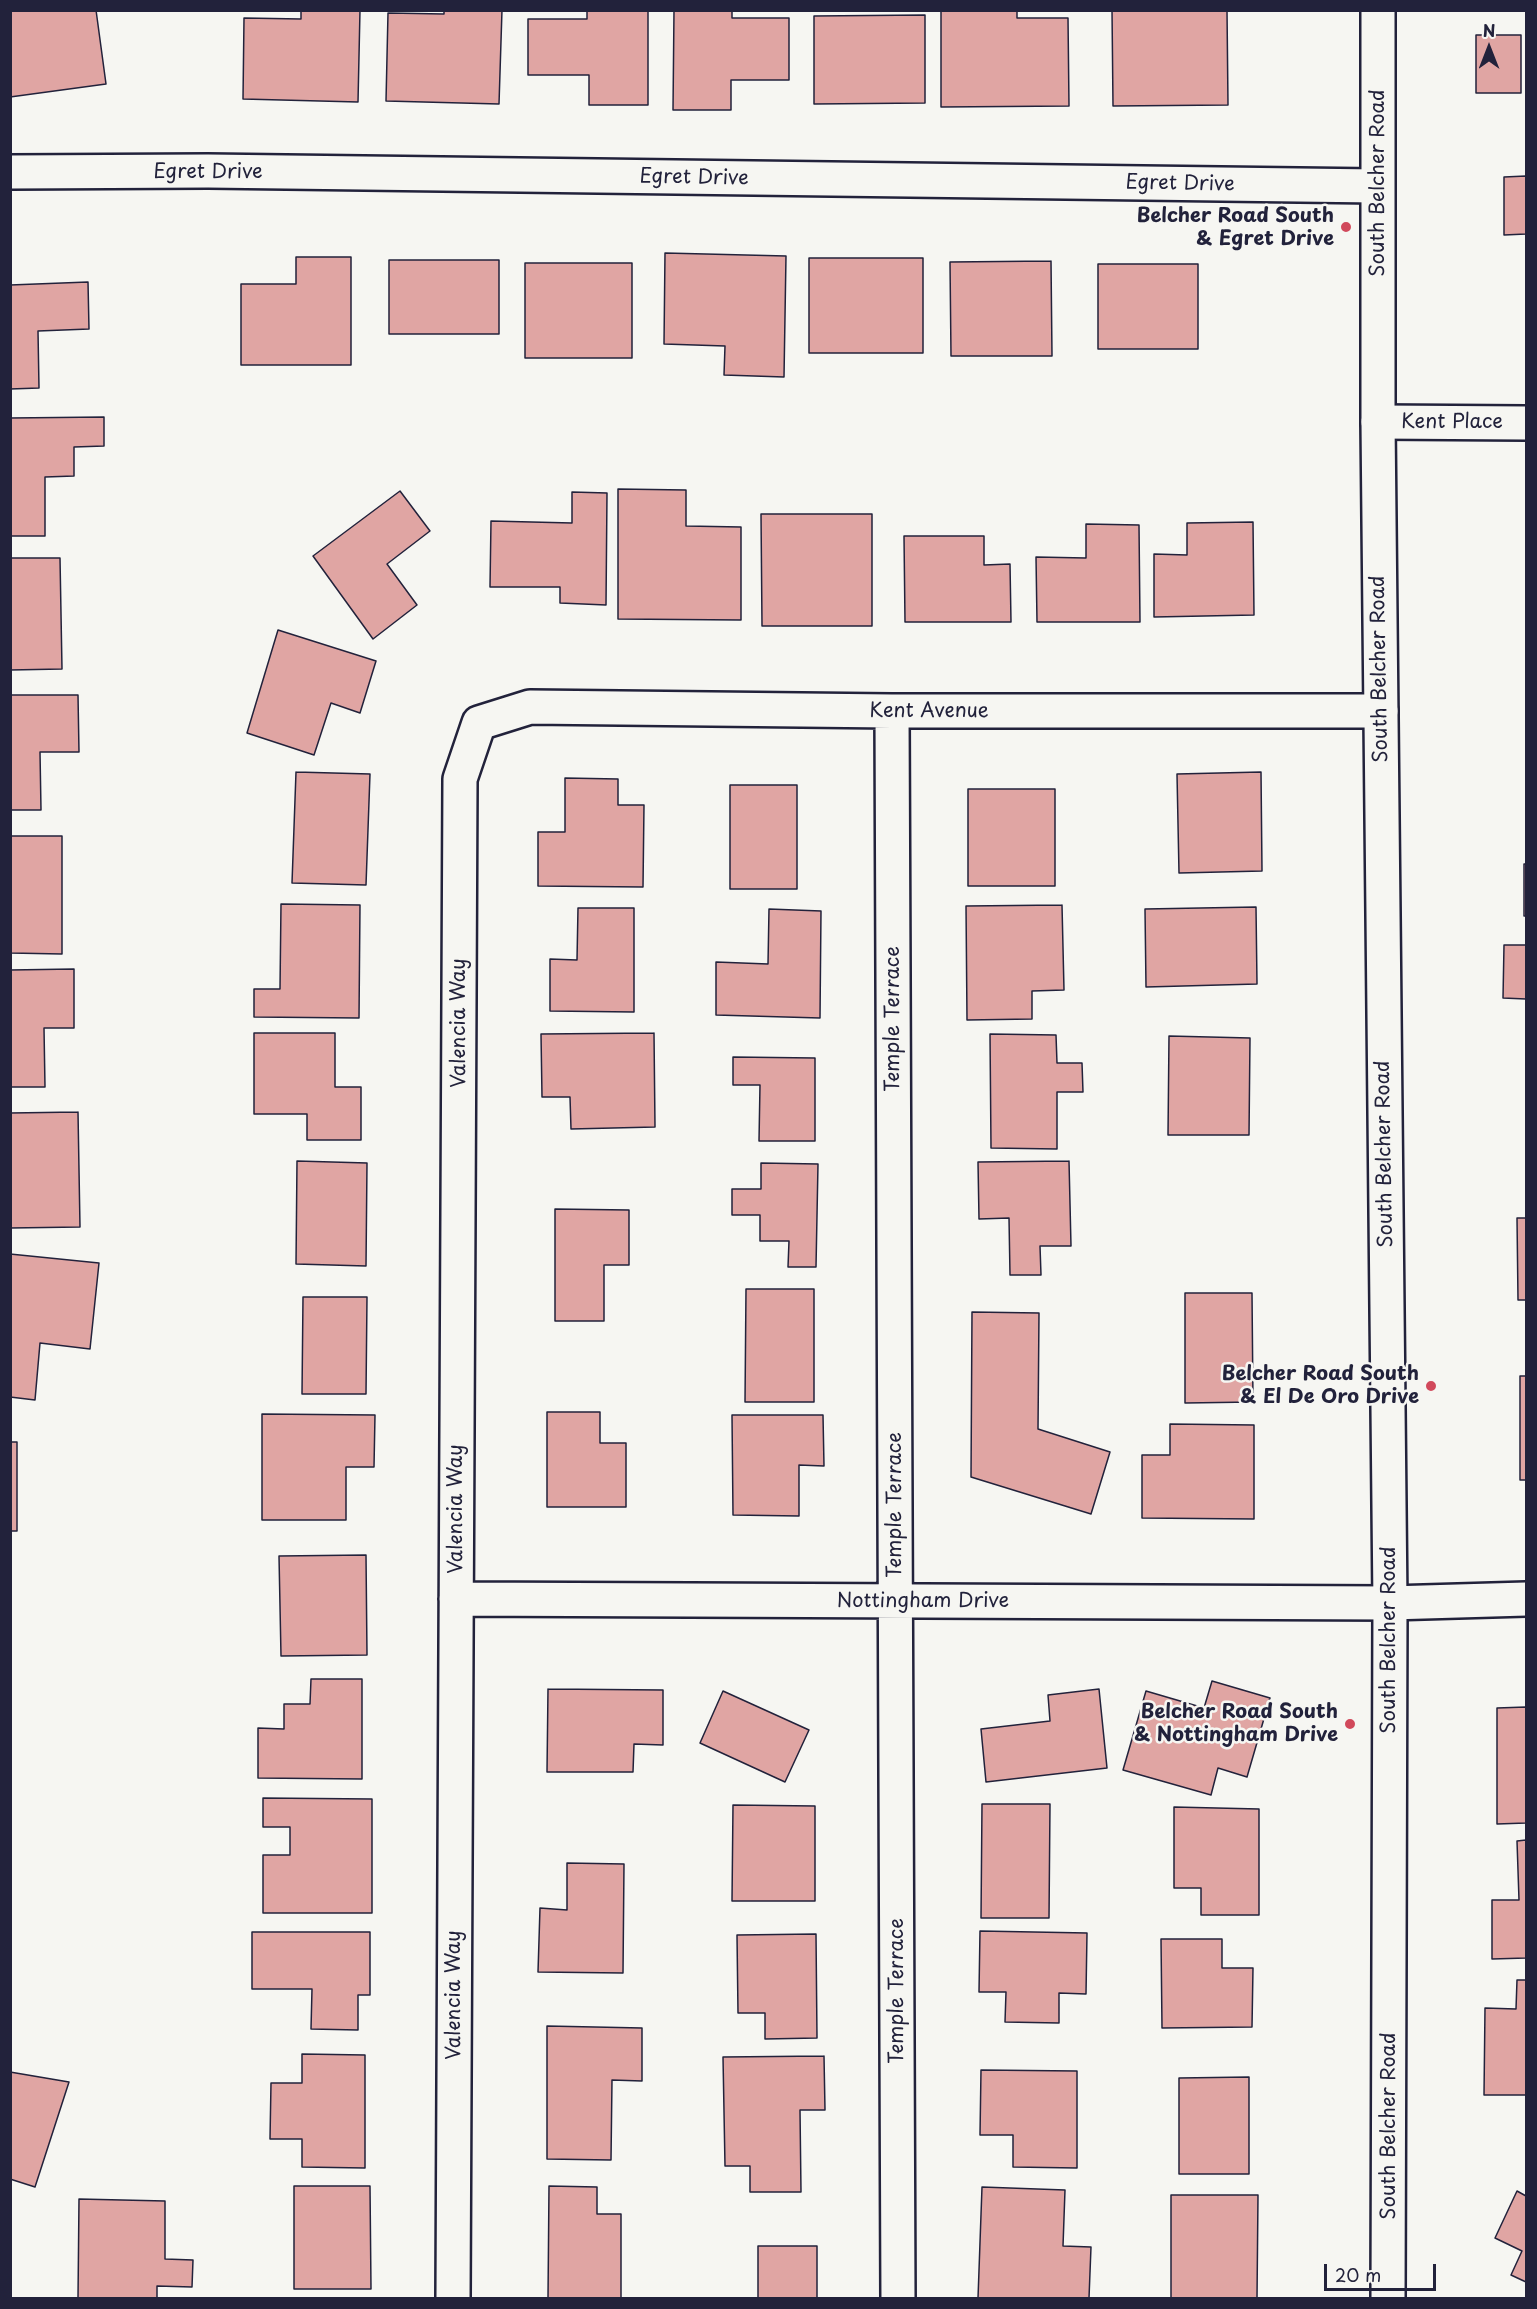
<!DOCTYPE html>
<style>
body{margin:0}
#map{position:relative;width:1537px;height:2309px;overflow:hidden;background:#f6f6f2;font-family:"Playpen Sans",sans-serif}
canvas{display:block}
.frame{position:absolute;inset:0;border:12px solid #22223b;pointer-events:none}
.north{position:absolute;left:1459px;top:18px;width:60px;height:60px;-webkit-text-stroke:4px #f6f6f2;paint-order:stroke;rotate:0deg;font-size:16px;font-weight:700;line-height:24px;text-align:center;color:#22223b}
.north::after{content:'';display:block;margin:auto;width:21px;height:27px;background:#22223b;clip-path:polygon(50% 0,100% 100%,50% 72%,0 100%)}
.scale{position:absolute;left:1324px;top:2264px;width:112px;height:27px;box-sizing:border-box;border:3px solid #22223b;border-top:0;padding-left:8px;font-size:18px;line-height:21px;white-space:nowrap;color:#22223b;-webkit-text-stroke:4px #f6f6f2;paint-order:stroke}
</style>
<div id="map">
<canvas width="1537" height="2309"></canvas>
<div class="frame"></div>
<div class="north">N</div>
<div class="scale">20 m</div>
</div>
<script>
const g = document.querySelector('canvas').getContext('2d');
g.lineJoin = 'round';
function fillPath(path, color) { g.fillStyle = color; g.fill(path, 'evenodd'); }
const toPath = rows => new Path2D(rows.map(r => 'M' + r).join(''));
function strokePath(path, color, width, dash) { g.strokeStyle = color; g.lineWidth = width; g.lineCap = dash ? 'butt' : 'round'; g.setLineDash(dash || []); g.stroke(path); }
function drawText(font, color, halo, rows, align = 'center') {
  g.font = font + ' "Playpen Sans",sans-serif'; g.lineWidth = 5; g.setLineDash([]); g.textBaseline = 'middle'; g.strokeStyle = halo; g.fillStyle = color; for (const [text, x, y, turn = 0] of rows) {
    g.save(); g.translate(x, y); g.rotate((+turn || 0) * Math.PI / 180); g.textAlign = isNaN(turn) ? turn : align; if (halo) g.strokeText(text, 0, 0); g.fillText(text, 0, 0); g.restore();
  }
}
const building = toPath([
 [10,10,96,10,106,84,10,97,10,10],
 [301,10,360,10,358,102,243,99,244,18,301,19,301,10],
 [444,10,502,10,499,104,386,101,388,13,444,14,444,10],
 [587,10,648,10,648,105,589,105,589,75,528,75,528,19,587,19,587,10],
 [674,10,732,10,732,18,789,18,789,80,731,80,731,110,673,110,674,10],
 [941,10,1017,10,1017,18,1068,18,1069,106,941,107,941,10],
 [1112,10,1227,10,1228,105,1113,106,1112,10],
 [925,15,925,103,814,104,814,16,925,15],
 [1476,35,1521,35,1521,93,1476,93,1476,35],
 [1526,176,1526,234,1504,235,1504,177,1526,176],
 [665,253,786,256,784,377,724,375,725,346,664,344,665,253],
 [296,257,351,257,351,365,241,365,241,284,296,284,296,257],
 [809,258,923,258,923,353,809,353,809,258],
 [389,260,499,260,499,334,389,334,389,260],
 [1051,261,1052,356,951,356,950,262,1051,261],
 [525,263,632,263,632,358,525,358,525,263],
 [1098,264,1198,264,1198,349,1098,349,1098,264],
 [88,282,89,329,38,331,39,388,10,389,10,285,88,282],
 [104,417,104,446,74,447,74,476,45,477,45,536,10,536,10,418,104,417],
 [618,489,686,490,686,526,741,527,741,620,618,619,618,489],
 [400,491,430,531,387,564,417,605,373,639,313,556,400,491],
 [572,492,607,493,606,605,560,603,560,587,490,587,491,521,572,523,572,492],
 [761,514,872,514,872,626,762,626,761,514],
 [1253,522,1254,615,1154,617,1154,554,1187,555,1187,523,1253,522],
 [1086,524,1139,525,1140,622,1037,622,1036,557,1086,558,1086,524],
 [904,536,984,536,984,565,1010,564,1011,622,905,622,904,536],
 [10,558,60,558,62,669,10,670,10,558],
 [278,630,376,661,360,713,331,703,314,755,247,733,278,630],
 [10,695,78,695,79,752,40,752,41,810,10,810,10,695],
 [296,772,370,774,366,885,292,883,296,772],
 [1261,772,1262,871,1179,873,1177,774,1261,772],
 [565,778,618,779,618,805,644,805,643,887,538,886,538,832,565,832,565,778],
 [730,785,797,785,797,889,730,889,730,785],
 [968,789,1055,789,1055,886,968,886,968,789],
 [10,836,62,836,62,954,10,953,10,836],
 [1524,864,1526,864,1526,916,1524,916,1524,864],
 [281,904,360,905,359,1018,254,1017,254,989,280,989,281,904],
 [1062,905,1064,990,1032,991,1032,1019,967,1020,966,906,1062,905],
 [1256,907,1257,984,1146,987,1145,909,1256,907],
 [578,908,634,908,634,1012,550,1011,550,959,577,960,578,908],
 [769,909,821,911,820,1018,716,1015,716,962,768,964,769,909],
 [1504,945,1526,945,1526,999,1503,998,1504,945],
 [74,969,74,1028,44,1028,45,1087,10,1087,10,970,74,969],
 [254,1033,335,1033,335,1087,361,1087,361,1140,307,1140,307,1114,254,1114,254,1033],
 [654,1033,655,1127,571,1129,570,1097,542,1097,541,1034,654,1033],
 [990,1034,1056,1035,1057,1063,1082,1063,1083,1092,1057,1092,1057,1149,991,1148,990,1034],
 [1169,1036,1250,1038,1249,1135,1168,1135,1169,1036],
 [733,1057,815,1058,815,1141,759,1141,760,1085,733,1085,733,1057],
 [78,1112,80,1227,10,1228,10,1113,78,1112],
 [297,1161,367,1163,366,1266,296,1264,297,1161],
 [1069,1161,1071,1246,1040,1246,1041,1275,1010,1275,1009,1218,979,1219,978,1162,1069,1161],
 [761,1163,818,1164,816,1267,788,1267,789,1241,760,1241,760,1215,732,1215,732,1189,761,1189,761,1163],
 [555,1209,629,1210,629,1265,604,1265,604,1321,555,1321,555,1209],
 [1517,1218,1526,1218,1526,1300,1518,1300,1517,1218],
 [10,1254,99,1263,90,1349,40,1343,35,1400,10,1397,10,1254],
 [746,1289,814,1289,814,1402,745,1402,746,1289],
 [1185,1293,1252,1293,1253,1402,1185,1403,1185,1293],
 [303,1297,367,1297,366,1394,302,1394,303,1297],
 [972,1312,1039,1313,1038,1429,1110,1452,1091,1514,971,1477,972,1312],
 [1520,1376,1526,1376,1526,1480,1520,1480,1520,1376],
 [547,1412,600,1412,600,1443,626,1443,626,1507,547,1507,547,1412],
 [262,1414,375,1415,374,1467,346,1467,346,1520,262,1520,262,1414],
 [732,1415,823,1415,824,1466,799,1465,799,1516,733,1515,732,1415],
 [1170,1424,1254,1425,1254,1519,1142,1518,1142,1455,1170,1455,1170,1424],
 [10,1442,17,1442,17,1531,10,1531,10,1442],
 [366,1555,367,1655,281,1656,279,1556,366,1555],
 [311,1679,362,1679,362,1779,258,1778,258,1728,284,1729,284,1704,310,1704,311,1679],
 [1212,1681,1270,1698,1247,1777,1218,1768,1211,1795,1123,1770,1146,1691,1204,1708,1212,1681],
 [548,1689,663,1690,663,1745,634,1744,633,1772,547,1772,548,1689],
 [1099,1689,1107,1768,986,1782,981,1729,1050,1721,1048,1695,1099,1689],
 [723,1691,809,1730,785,1782,700,1743,723,1691],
 [1526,1707,1526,1823,1497,1824,1497,1708,1526,1707],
 [263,1798,372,1799,372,1913,263,1913,263,1855,290,1855,290,1827,263,1827,263,1798],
 [982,1804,1050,1804,1049,1918,981,1918,982,1804],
 [733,1805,815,1806,815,1901,732,1901,733,1805],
 [1174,1807,1259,1809,1259,1915,1201,1915,1201,1888,1174,1888,1174,1807],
 [1526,1840,1526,1958,1492,1959,1492,1900,1519,1900,1517,1841,1526,1840],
 [567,1863,624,1864,623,1973,538,1972,540,1908,567,1910,567,1863],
 [980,1931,1087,1933,1086,1994,1059,1993,1059,2023,1005,2022,1006,1992,979,1992,980,1931],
 [252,1932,370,1932,370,1995,358,1995,358,2030,311,2029,312,1989,252,1989,252,1932],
 [816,1934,817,2038,765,2039,765,2013,738,2013,737,1935,816,1934],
 [1161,1939,1222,1939,1222,1968,1253,1968,1252,2027,1162,2028,1161,1939],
 [1517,1980,1526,1980,1526,2095,1484,2095,1485,2008,1516,2009,1517,1980],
 [547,2026,642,2028,642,2081,612,2080,611,2160,547,2159,547,2026],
 [302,2054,365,2055,365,2168,302,2167,302,2139,270,2139,271,2083,302,2083,302,2054],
 [824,2056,825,2110,800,2110,801,2192,750,2192,750,2166,725,2166,723,2057,824,2056],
 [981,2070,1077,2071,1077,2168,1013,2167,1013,2135,980,2135,981,2070],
 [10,2072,69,2082,35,2187,10,2179,10,2072],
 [1249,2077,1249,2174,1179,2174,1179,2078,1249,2077],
 [294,2186,370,2186,371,2289,294,2289,294,2186],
 [549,2186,597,2187,597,2214,621,2214,621,2298,548,2298,549,2186],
 [982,2187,1065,2190,1063,2246,1091,2247,1089,2298,978,2298,982,2187],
 [1517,2191,1526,2196,1526,2282,1511,2275,1522,2251,1495,2238,1517,2191],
 [1171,2195,1258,2195,1257,2298,1171,2298,1171,2195],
 [79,2199,165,2201,165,2259,193,2260,192,2287,157,2286,157,2298,78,2298,79,2199],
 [758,2246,817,2246,817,2298,758,2298,758,2246]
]);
const street = toPath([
 [10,172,208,171,1377,186],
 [1378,422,1526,423],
 [892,711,898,2298],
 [456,1599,1390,1603,1526,1599],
 [453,2298,460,779,479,723,530,707,892,711,1381,711]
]);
const secondary = toPath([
 [1378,10,1378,422,1390,1603,1388,2298]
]);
const markers = [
 [1346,227,6,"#d1495b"],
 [1431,1386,6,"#d1495b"],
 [1350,1724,6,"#d1495b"]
];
const streetNames = [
 ["Egret Drive",208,172],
 ["Egret Drive",694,178,1],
 ["South Belcher Road",1378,183,-90],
 ["Egret Drive",1180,184,1],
 ["Kent Place",1452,422],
 ["South Belcher Road",1380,669,-91],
 ["Kent Avenue",929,711],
 ["Temple Terrace",893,1019,-90],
 ["Valencia Way",459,1023,-90],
 ["South Belcher Road",1385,1154,-91],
 ["Temple Terrace",895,1505,-90],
 ["Valencia Way",456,1509,-90],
 ["Nottingham Drive",923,1601],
 ["South Belcher Road",1389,1640,-90],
 ["Temple Terrace",897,1991,-90],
 ["Valencia Way",454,1995,-90],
 ["South Belcher Road",1389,2126,-90]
];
const poiNames = [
 ["Belcher Road South",1334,216],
 ["& Egret Drive",1334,239],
 ["Belcher Road South",1419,1374],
 ["& El De Oro Drive",1419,1397],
 ["Belcher Road South",1338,1712],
 ["& Nottingham Drive",1338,1735]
];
fillPath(building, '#e0a5a3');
strokePath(building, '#22223b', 1.5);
strokePath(street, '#22223b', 38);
strokePath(secondary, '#22223b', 38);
strokePath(street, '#f6f6f2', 33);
strokePath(secondary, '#f6f6f2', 33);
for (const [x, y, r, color] of markers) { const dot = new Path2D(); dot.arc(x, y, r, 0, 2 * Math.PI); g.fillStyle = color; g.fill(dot); strokePath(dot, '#f6f6f2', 2); }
drawText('20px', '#22223b', '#f6f6f2', streetNames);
drawText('bold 20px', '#22223b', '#f6f6f2', poiNames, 'right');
</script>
